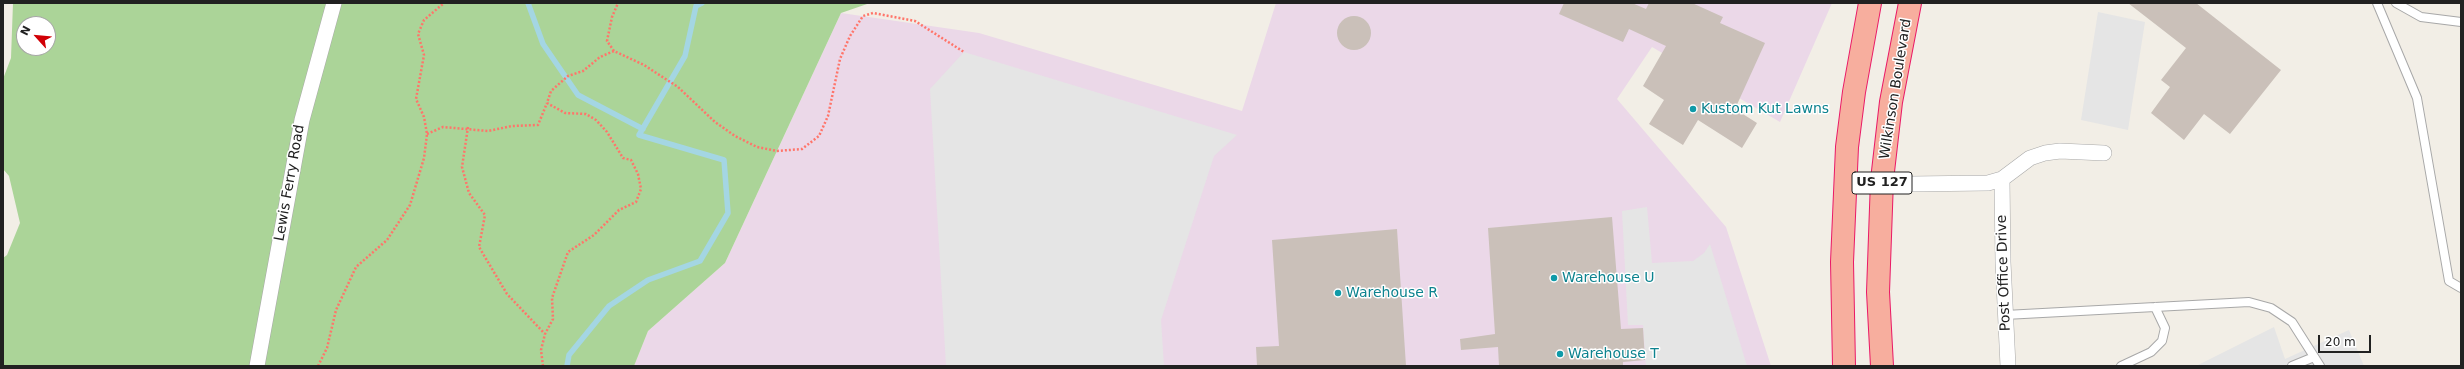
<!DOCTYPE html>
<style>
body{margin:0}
#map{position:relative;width:2464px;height:369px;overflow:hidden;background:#f2eee6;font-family:"DejaVu Sans",sans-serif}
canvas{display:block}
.frame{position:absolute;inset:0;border:4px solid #212121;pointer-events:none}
.north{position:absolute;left:16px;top:16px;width:40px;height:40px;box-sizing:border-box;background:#fff;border:1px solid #a6a6a6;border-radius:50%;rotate:297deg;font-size:11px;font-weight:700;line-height:16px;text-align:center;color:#212121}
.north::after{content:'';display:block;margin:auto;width:14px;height:18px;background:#d10006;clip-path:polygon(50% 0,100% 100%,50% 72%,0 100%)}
.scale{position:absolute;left:2318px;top:335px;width:53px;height:18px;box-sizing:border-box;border:2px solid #212121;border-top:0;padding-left:5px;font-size:12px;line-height:14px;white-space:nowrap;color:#212121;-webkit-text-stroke:3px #fff;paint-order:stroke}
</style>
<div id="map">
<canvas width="2464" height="369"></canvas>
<div class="frame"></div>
<div class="north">N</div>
<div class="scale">20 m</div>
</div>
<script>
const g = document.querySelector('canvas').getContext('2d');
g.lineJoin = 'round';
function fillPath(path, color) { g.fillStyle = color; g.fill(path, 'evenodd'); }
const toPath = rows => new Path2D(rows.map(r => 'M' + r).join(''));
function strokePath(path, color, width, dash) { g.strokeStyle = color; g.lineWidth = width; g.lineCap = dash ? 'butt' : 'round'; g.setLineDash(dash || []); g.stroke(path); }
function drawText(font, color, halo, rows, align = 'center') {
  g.font = font + ' "DejaVu Sans",sans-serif'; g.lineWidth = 3; g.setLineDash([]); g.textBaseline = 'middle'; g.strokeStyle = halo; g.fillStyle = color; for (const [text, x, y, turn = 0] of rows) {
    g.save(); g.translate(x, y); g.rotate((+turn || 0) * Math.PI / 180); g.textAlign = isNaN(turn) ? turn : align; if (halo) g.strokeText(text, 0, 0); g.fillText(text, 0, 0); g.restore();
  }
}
const industrial = toPath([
 [1276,3,1832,3,1780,122,1652,47,1617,99,1726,227,1771,366,634,366,648,331,725,263,841,13,979,33,1242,111]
]);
const forest = toPath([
 [13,3,870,3,841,13,725,263,648,331,634,366,3,366,3,258,7,255,20,223,9,176,3,169,3,79,11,58],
 [24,24,48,24,48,48,24,48]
]);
const parking = toPath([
 [2098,12,2145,22,2128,130,2081,120],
 [964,52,1237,135,1214,156,1161,320,1164,366,946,366,930,89],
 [1647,207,1652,263,1693,261,1704,253,1710,244,1747,366,1646,366,1643,325,1628,325,1622,211],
 [2274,327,2285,359,2349,330,2364,366,2196,366]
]);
const stream = toPath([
 [528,3,543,44,578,95,643,129],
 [567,366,569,355,609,306,648,280,700,261,728,213,724,160,639,135,685,56,696,6,702,3]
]);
const building = toPath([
 [1564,3,1632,3,1646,9,1649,3,1692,3,1723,17,1720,23,1765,43,1735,109,1757,123,1742,148,1698,120,1683,145,1649,124,1664,100,1643,86,1666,46,1629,29,1623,42,1559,14],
 [2128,3,2196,3,2281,70,2230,134,2204,114,2184,140,2151,113,2170,87,2161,80,2186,48],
 '1337 33a17 17 0 1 1 34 0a17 17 0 1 1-34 0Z',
 [1612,217,1621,329,1643,328,1645,360,1623,362,1623,366,1499,366,1498,347,1461,350,1460,339,1495,334,1488,228],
 [1397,229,1406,366,1257,366,1256,347,1279,346,1272,240]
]);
const path = toPath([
 [614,51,607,41,612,17,618,3],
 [468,127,462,167,469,193,485,215,479,247,507,294,545,334],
 [427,134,443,127,488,131,512,126,538,125,547,103],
 [318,366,327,348,336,310,356,267,387,240,410,205,424,158,427,134,424,117,416,99,424,55,418,34,424,20,444,3],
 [543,366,541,350,545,334,553,319,552,298,568,252,594,235,619,210,636,202,641,189,638,174,631,160,623,158,607,132,596,120,586,114,565,113,547,103,551,91,568,76,583,71,600,57,614,51,644,65,678,87,715,122,735,136,757,147,777,151,802,149,819,136,828,116,840,59,850,36,863,16,873,13,915,21,964,52]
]);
const service = toPath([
 [2377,3,2417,98,2449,281,2461,288],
 [2396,3,2421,17,2461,22],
 [2005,315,2249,302,2271,308,2292,322,2320,366],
 [2121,366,2151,352,2162,341,2165,328,2155,307],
 [2292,366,2314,357]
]);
const minor = toPath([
 [1845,179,1911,184,1988,183,2002,179,2030,158,2045,153,2060,151,2104,153],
 [2002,179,2003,262,2008,366],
 [257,366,302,120,334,3]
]);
const trunk = toPath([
 [1844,366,1842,262,1847,147,1854,92,1870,3],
 [1882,366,1878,292,1882,180,1891,102,1910,3]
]);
const markers = [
 [1693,109,4,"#0f9aa8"],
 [1554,278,4,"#0f9aa8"],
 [1338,293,4,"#0f9aa8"],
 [1560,354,4,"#0f9aa8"]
];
const shields = [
 [1882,183,60]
];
const shieldNames = [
 ["US 127",1882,183]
];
const streetNames = [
 ["Wilkinson Boulevard",1896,89,-81],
 ["Lewis Ferry Road",290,183,-80],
 ["Post Office Drive",2004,273,-92]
];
const cultureNames = [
 ["Kustom Kut Lawns",1701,109],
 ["Warehouse U",1562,278],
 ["Warehouse R",1346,293],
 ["Warehouse T",1568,354]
];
fillPath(industrial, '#ebd8e8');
fillPath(forest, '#abd498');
fillPath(parking, '#e5e5e5');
strokePath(stream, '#a4d6e3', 5.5);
fillPath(building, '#cac0b9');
strokePath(service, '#a8a8a8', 10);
strokePath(minor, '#a8a8a8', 16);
strokePath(trunk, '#ea1966', 24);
strokePath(path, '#ff756a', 2.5, [2, 2]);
strokePath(service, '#fff', 8);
strokePath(minor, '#fff', 15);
strokePath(trunk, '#f7ae9e', 22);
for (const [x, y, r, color] of markers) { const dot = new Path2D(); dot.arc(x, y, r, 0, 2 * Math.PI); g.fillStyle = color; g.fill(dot); strokePath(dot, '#fff', 1.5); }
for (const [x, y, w] of shields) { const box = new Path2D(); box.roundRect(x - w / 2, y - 11, w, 22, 3); g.fillStyle = '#fff'; g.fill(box); strokePath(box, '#212121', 1); }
drawText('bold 13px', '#212121', null, shieldNames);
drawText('14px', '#212121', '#fff', streetNames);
drawText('14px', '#0d838f', '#fff', cultureNames, 'left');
</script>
